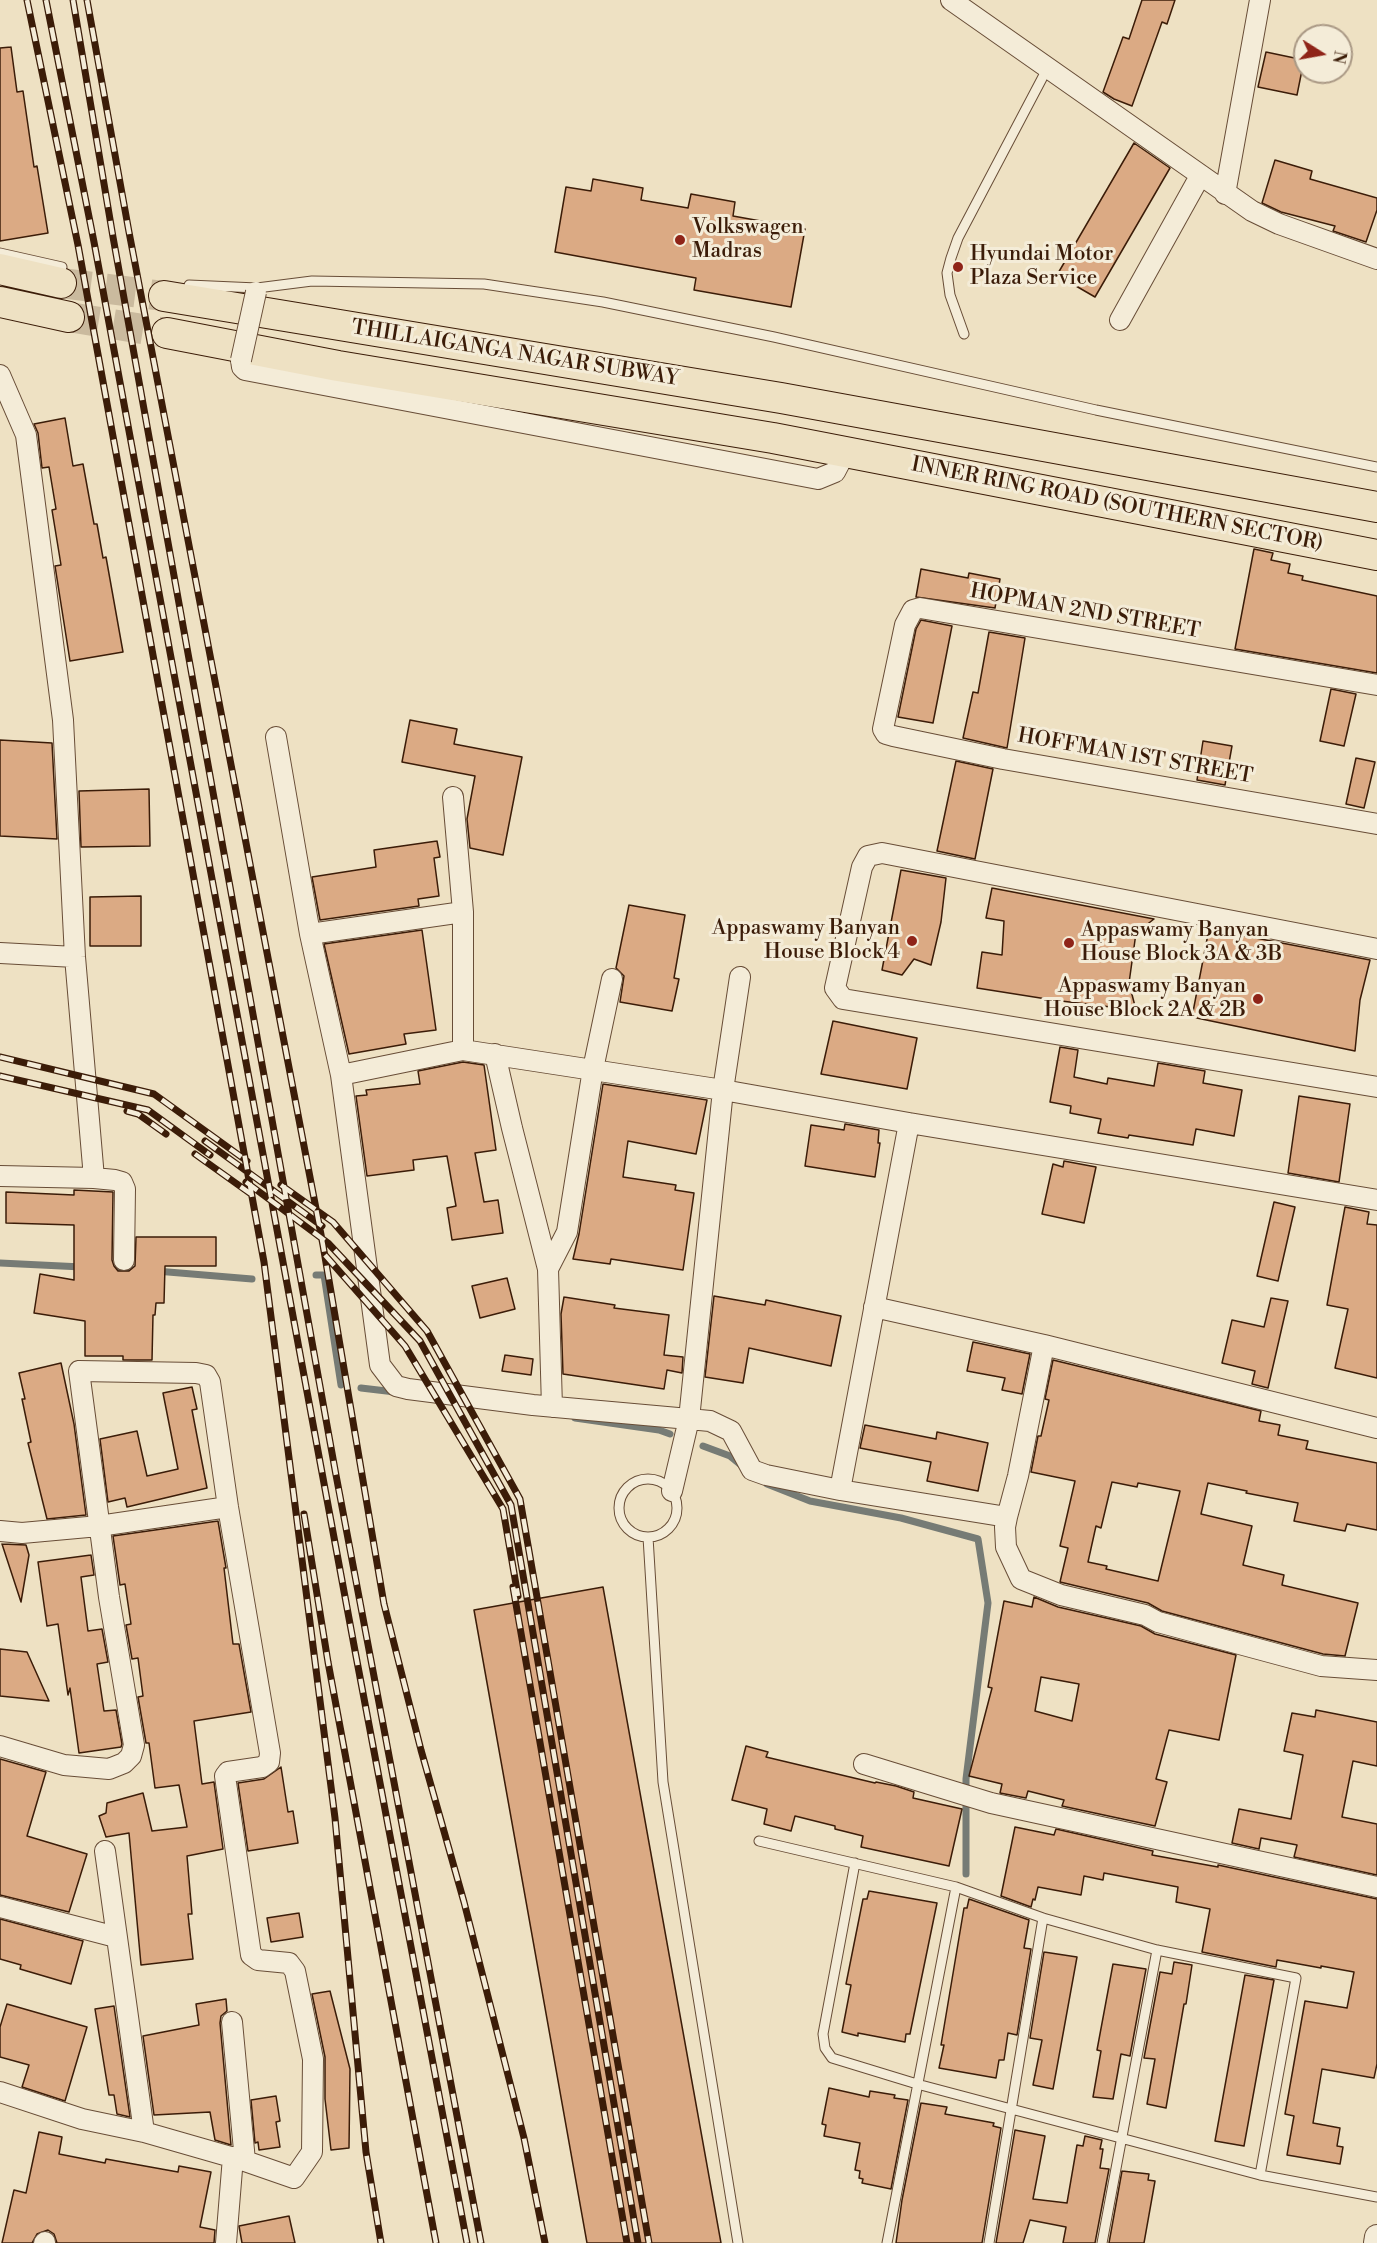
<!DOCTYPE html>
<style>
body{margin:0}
#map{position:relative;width:1377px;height:2243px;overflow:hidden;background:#eee1c3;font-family:"Libre Bodoni",serif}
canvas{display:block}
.north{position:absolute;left:1293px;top:24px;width:60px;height:60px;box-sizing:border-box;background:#f4ecd8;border:2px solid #aa9985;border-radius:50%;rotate:101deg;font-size:16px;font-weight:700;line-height:24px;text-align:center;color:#3b1c08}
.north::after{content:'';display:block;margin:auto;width:21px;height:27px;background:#8f2418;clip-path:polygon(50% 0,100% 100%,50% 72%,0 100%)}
</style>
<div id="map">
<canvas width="1377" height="2243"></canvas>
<div class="north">N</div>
</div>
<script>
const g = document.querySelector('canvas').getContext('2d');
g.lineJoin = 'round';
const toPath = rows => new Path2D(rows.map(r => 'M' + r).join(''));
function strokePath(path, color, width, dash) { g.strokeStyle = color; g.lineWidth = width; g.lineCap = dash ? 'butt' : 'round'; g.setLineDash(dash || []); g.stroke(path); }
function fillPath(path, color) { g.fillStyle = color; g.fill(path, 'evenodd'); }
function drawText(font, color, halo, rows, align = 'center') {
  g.font = font + ' "Libre Bodoni",serif'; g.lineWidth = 6; g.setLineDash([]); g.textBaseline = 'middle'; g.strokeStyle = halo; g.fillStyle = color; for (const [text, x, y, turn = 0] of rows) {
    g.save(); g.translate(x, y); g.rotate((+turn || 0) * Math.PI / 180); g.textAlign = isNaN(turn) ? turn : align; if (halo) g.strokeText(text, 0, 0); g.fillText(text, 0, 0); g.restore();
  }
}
const stream = toPath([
 [0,1263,82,1267],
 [108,1269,139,1270],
 [156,1271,252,1279],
 [316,1275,324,1275,341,1385],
 [361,1388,395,1392],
 [575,1418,659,1430,670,1434],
 [703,1446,730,1456,741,1465],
 [767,1484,810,1501,901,1518,978,1539,988,1603,966,1779,966,1874]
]);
const building = toPath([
 [1142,0,1175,0,1167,24,1162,22,1132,106,1114,99,1103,92,1123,37,1129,39,1142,0],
 [11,47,17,92,23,91,34,167,37,166,48,233,0,241,0,48,11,47],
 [1266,52,1304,60,1297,95,1258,87,1266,52],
 [1134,143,1170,168,1095,297,1057,275,1134,143],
 [1275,160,1312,171,1310,179,1377,198,1377,210,1366,242,1333,231,1335,226,1281,212,1262,203,1275,160],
 [593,179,643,188,641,200,688,208,691,194,735,202,733,216,805,229,791,307,694,290,696,278,555,252,566,187,591,191,593,179],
 [65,418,73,466,83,464,94,524,97,524,103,558,106,557,123,652,70,661,55,566,61,565,52,510,56,509,49,467,42,468,38,433,34,424,65,418],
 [1254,549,1273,553,1271,560,1290,564,1288,573,1303,576,1302,580,1377,596,1377,673,1235,649,1254,549],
 [921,569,968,578,969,573,1000,579,995,608,916,597,921,569],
 [921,620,952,626,933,723,898,717,916,629,921,620],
 [989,632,1025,638,1007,748,963,738,973,692,978,693,989,632],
 [1331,689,1356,694,1344,746,1320,741,1331,689],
 [410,720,457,729,454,744,522,757,503,855,470,848,467,819,475,776,402,762,410,720],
 [0,740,52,743,57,839,0,836,0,740],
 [1203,741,1232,746,1225,785,1197,780,1203,741],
 [1356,758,1375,762,1364,808,1346,804,1356,758],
 [956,761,993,769,975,859,937,851,956,761],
 [149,789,150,846,81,847,79,791,149,789],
 [437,841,440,857,434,858,439,896,418,899,419,906,320,920,312,877,376,867,374,850,437,841],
 [901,870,946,878,941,922,931,965,914,959,902,975,882,970,901,870],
 [992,888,1154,919,1136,933,1129,983,1136,1010,1053,1000,977,988,982,952,1002,955,1004,921,986,918,992,888],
 [141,896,141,946,90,946,90,897,141,896],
 [629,905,685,915,674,978,679,979,672,1011,620,1002,624,976,616,968,629,905],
 [1209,929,1370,960,1360,1000,1355,1051,1192,1017,1209,929],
 [422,930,436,1030,404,1034,406,1044,349,1054,324,944,422,930],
 [833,1021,917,1038,907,1089,821,1074,833,1021],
 [1060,1047,1078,1050,1074,1077,1107,1084,1108,1078,1154,1086,1158,1063,1205,1071,1203,1083,1242,1090,1234,1136,1196,1129,1193,1145,1129,1135,1128,1138,1098,1133,1101,1119,1070,1113,1071,1106,1050,1102,1060,1047],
 [463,1062,484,1065,496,1150,475,1153,484,1202,498,1200,503,1233,452,1240,447,1208,456,1206,447,1156,413,1160,414,1170,367,1176,356,1096,367,1095,366,1090,420,1084,418,1071,463,1062],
 [603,1084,707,1100,696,1154,628,1141,623,1177,676,1185,675,1190,694,1193,683,1270,611,1259,610,1264,573,1259,579,1234,603,1084],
 [1299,1096,1350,1104,1339,1182,1288,1173,1299,1096],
 [845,1124,879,1130,878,1143,880,1143,875,1177,805,1166,811,1125,844,1130,845,1124],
 [1064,1161,1096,1167,1084,1223,1042,1214,1053,1164,1063,1167,1064,1161],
 [74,1190,113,1192,112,1260,114,1266,118,1271,129,1271,135,1266,136,1237,216,1237,216,1266,165,1266,164,1303,156,1303,155,1315,153,1315,152,1360,123,1360,123,1356,85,1356,85,1321,34,1313,40,1274,74,1280,74,1225,6,1223,6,1192,74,1195,74,1190],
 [1274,1202,1295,1207,1278,1281,1257,1276,1274,1202],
 [1345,1207,1369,1212,1367,1224,1377,1225,1377,1378,1335,1368,1348,1309,1327,1305,1345,1207],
 [507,1278,515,1309,480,1318,472,1286,507,1278],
 [714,1296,765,1305,766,1300,841,1316,831,1366,749,1348,743,1383,705,1377,714,1296],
 [564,1297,615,1305,614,1308,669,1315,664,1355,683,1357,682,1373,667,1370,664,1389,563,1374,561,1314,564,1297],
 [1271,1298,1288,1301,1268,1388,1252,1384,1255,1371,1222,1363,1232,1320,1264,1327,1271,1298],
 [973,1342,1030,1354,1022,1394,1002,1390,1005,1378,967,1371,973,1342],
 [505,1355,533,1359,531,1375,502,1371,505,1355],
 [1053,1360,1261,1411,1259,1421,1280,1425,1278,1435,1308,1441,1306,1449,1377,1463,1377,1530,1347,1524,1345,1531,1294,1521,1298,1503,1246,1493,1247,1491,1208,1483,1201,1514,1252,1526,1243,1565,1284,1575,1282,1585,1358,1603,1345,1656,1323,1654,1162,1611,1148,1603,1060,1582,1068,1548,1060,1546,1075,1481,1031,1472,1038,1436,1041,1436,1049,1400,1045,1399,1053,1360],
 [1112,1482,1137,1487,1138,1483,1180,1491,1158,1581,1106,1569,1107,1566,1088,1562,1096,1526,1101,1528,1112,1482],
 [61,1363,74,1424,86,1515,47,1519,28,1443,31,1442,22,1399,25,1399,19,1373,61,1363],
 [192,1387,197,1409,192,1410,207,1488,127,1507,125,1498,108,1502,100,1439,137,1431,147,1476,178,1469,163,1393,192,1387],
 [865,1425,936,1439,937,1432,988,1443,978,1491,927,1481,931,1462,860,1448,865,1425],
 [218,1521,226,1568,224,1568,233,1644,239,1644,251,1712,194,1721,202,1784,214,1782,223,1849,187,1856,192,1914,188,1914,193,1959,141,1965,129,1833,106,1837,99,1816,106,1813,107,1803,143,1793,152,1831,187,1827,179,1785,155,1788,149,1743,146,1743,138,1697,143,1696,138,1658,132,1659,126,1625,131,1624,125,1584,120,1585,113,1536,218,1521],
 [2,1544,26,1545,29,1555,21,1602,2,1544],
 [91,1555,94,1575,81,1577,88,1631,102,1629,108,1662,97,1664,104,1711,116,1710,122,1744,121,1747,79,1753,70,1688,68,1695,58,1624,47,1626,38,1562,91,1555],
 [603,1587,721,2243,587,2243,474,1610,603,1587],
 [1034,1597,1058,1607,1141,1626,1155,1634,1236,1655,1219,1740,1169,1730,1156,1779,1167,1782,1155,1826,1062,1806,1064,1800,1028,1791,1026,1798,1000,1793,1002,1784,969,1776,992,1688,988,1687,1004,1601,1032,1607,1034,1597],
 [1041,1677,1079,1684,1072,1721,1035,1711,1041,1677],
 [0,1649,27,1652,49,1701,0,1696,0,1649],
 [1316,1710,1377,1722,1377,1766,1353,1761,1342,1817,1377,1824,1377,1875,1294,1857,1297,1845,1261,1838,1259,1849,1232,1843,1239,1809,1291,1819,1303,1755,1284,1751,1292,1713,1315,1717,1316,1710],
 [746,1746,768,1752,766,1757,875,1783,876,1782,896,1786,914,1792,913,1798,962,1809,949,1866,861,1847,863,1836,835,1829,835,1826,795,1816,791,1831,764,1824,767,1809,732,1800,746,1746],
 [0,1759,46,1772,27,1836,87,1854,69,1912,0,1895,0,1759],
 [281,1767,288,1812,293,1811,298,1843,248,1851,238,1783,264,1779,281,1767],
 [1015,1827,1054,1835,1056,1829,1153,1851,1152,1855,1218,1867,1218,1865,1377,1899,1377,2064,1374,2078,1322,2069,1313,2123,1340,2128,1337,2146,1343,2147,1340,2164,1287,2155,1294,2116,1285,2114,1305,2001,1347,2008,1354,1972,1321,1966,1321,1968,1277,1960,1276,1967,1202,1952,1210,1909,1176,1902,1178,1887,1104,1873,1103,1880,1084,1876,1081,1895,1038,1887,1035,1900,1033,1899,1031,1907,1001,1896,1015,1827],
 [869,1891,937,1903,910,2034,906,2034,905,2042,858,2033,858,2036,842,2032,851,1985,846,1984,863,1899,867,1899,869,1891],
 [969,1899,1029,1920,1024,1948,1031,1949,1017,2035,1008,2033,1004,2060,999,2060,996,2078,939,2068,944,2045,941,2045,964,1908,967,1908,969,1899],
 [299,1913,303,1937,271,1942,267,1918,299,1913],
 [0,1919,83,1941,71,1984,20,1969,21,1965,0,1959,0,1919],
 [1044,1952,1077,1957,1053,2089,1033,2085,1042,2040,1030,2038,1044,1952],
 [1174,1962,1192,1965,1186,2004,1184,2004,1166,2108,1147,2104,1155,2059,1144,2058,1160,1972,1172,1974,1174,1962],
 [1113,1964,1146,1969,1130,2056,1121,2054,1113,2099,1093,2097,1101,2051,1097,2050,1113,1964],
 [1245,1975,1274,1980,1244,2146,1215,2141,1245,1975],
 [330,1991,350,2069,349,2148,331,2150,325,2099,325,2057,312,1994,330,1991],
 [226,1999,227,2011,221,2016,220,2023,231,2145,215,2140,210,2112,154,2115,143,2036,199,2025,196,2004,226,1999],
 [7,2004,87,2027,65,2101,22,2087,29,2065,0,2057,0,2027,7,2004],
 [114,2006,130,2117,117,2114,114,2095,109,2095,95,2009,114,2006],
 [829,2088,869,2097,870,2091,895,2095,894,2098,908,2100,891,2189,862,2183,863,2179,859,2178,860,2171,855,2170,860,2143,824,2136,826,2125,822,2124,829,2088],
 [276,2096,280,2121,276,2122,280,2147,259,2150,258,2142,255,2143,251,2100,276,2096],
 [921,2103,947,2107,945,2114,994,2123,993,2126,1001,2128,982,2243,896,2243,902,2200,921,2103],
 [1015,2130,1045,2136,1033,2199,1067,2203,1077,2145,1083,2146,1085,2136,1102,2140,1100,2149,1103,2149,1100,2168,1109,2169,1095,2243,1063,2243,1066,2227,1030,2220,1023,2243,996,2243,1015,2130],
 [39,2132,62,2137,59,2154,105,2163,106,2159,178,2172,179,2166,211,2172,200,2227,215,2230,214,2243,57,2243,54,2234,48,2230,37,2234,32,2243,2,2243,14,2190,26,2193,39,2132],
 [1122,2171,1149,2174,1148,2180,1155,2181,1144,2243,1109,2243,1122,2171],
 [289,2216,295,2243,242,2243,239,2226,289,2216]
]);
const primaryTunnel = toPath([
 [61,283,164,296],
 [69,317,167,333]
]);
const service = toPath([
 [0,253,62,267],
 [189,285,257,288,312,281,484,284,603,302,774,337,1096,410,1377,467],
 [964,334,950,295,947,273,951,258,958,238,1047,69],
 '619 1508a29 29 0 1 1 58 0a29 29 0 1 1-58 0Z',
 [648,1537,663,1782,738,2243],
 [759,1841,956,1887,1043,1918,1157,1950,1296,1978,1260,2175],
 [855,1863,823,2034,825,2048,832,2058,917,2084,1260,2175,1377,2197],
 [887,2243,956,1887],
 [989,2243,1043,1918],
 [1102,2243,1157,1950]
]);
const minor = toPath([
 [951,0,1252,211,1279,224,1377,259],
 [1225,194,1260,0],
 [1120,320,1200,176],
 [241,360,242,367,245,370,818,479,835,472,845,453],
 [0,375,26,435,63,720,75,957,94,1178,0,1176],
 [1377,685,920,608,913,610,905,625,883,729,886,734,893,736,1003,759,1377,824],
 [276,737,310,934,341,1075,380,1365,396,1386,408,1389,533,1405,689,1419,672,1491],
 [453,797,463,912,463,1050],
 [310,934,463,912],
 [1377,949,882,853,868,856,862,867,835,988,843,999,1377,1087],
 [0,953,75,957],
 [740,977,723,1090,689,1419,710,1421,731,1431,752,1470,766,1475,840,1490,1007,1517,1018,1476,1044,1345,1377,1428],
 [495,1054,512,1128,548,1269],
 [341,1075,463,1050,723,1090,909,1123,1377,1200],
 [94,1178,115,1180,122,1182,125,1189,124,1260],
 [874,1307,1044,1345],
 [552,1407,548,1269,567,1232,593,1069,612,979],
 [840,1490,909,1123],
 [1007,1517,1005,1527,1006,1547,1021,1579,1061,1595,1145,1615,1158,1622,1321,1666,1377,1670],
 [0,1531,22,1533,99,1526,228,1507],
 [0,1746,64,1765,109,1769,124,1763,131,1756,134,1745,109,1597,79,1371,196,1373,206,1375,210,1382,228,1507,270,1753,269,1762,262,1767,228,1772,225,1776,251,1955,258,1960,289,1963,295,1971,313,2059,312,2152,294,2178,245,2161,144,2132,82,2119,0,2092],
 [864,1764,991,1803,1377,1887],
 [105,1851,144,2132],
 [0,1907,116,1937],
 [232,2022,245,2161],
 [44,2243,45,2242],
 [226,2243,233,2157]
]);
const tertiary = toPath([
 [1376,2243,1377,2237]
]);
const primary = toPath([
 [0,269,61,283],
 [164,296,781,398,1377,507],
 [0,302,69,317],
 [167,333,338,366,773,438,1377,555]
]);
const rail = toPath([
 [27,0,78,245,264,1262,335,1818,366,2152,381,2243],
 [46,0,94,242,356,1656,467,2243],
 [73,0,113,237,336,1475,481,2243],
 [87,0,129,232,323,1245,384,1604,421,1750,464,1902,524,2138,545,2243],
 [0,1057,154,1094,247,1161],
 [0,1076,148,1110,210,1155],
 [127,1111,138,1114,166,1134],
 [205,1141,322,1226],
 [195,1154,251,1194],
 [246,1182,328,1243,420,1341,511,1505,638,2243],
 [281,1185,333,1222,427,1331,520,1499,649,2243],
 [325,1255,405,1346,503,1509,518,1596],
 [304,1514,328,1662,436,2243],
 [513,1587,627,2243]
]);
const minorBridge = toPath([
 [241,360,256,292]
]);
const markers = [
 [680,240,6,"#8f2418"],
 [958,267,6,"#8f2418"],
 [912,941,6,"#8f2418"],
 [1069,943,6,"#8f2418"],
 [1258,999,6,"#8f2418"]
];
const poiNames = [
 ["Volkswagen",692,228],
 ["Madras",692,252],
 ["Hyundai Motor",970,255],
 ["Plaza Service",970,279],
 ["Appaswamy Banyan",900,929,"right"],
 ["House Block 4",900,953,"right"],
 ["Appaswamy Banyan",1081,931],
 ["House Block 3A & 3B",1081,955],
 ["Appaswamy Banyan",1246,987,"right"],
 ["House Block 2A & 2B",1246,1011,"right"]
];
const streetNames = [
 ["THILLAIGANGA NAGAR SUBWAY",515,354,9],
 ["INNER RING ROAD (SOUTHERN SECTOR)",1117,505,11],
 ["HOPMAN 2ND STREET",1085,612,10],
 ["HOFFMAN 1ST STREET",1135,757,10]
];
strokePath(stream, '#767b75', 7);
fillPath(building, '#dbaa84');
strokePath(building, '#3b1c08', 1.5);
strokePath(primaryTunnel, '#caba9e', 30, [30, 15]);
strokePath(service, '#684d37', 11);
strokePath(minor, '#684d37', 22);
strokePath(tertiary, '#684d37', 26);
strokePath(primary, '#3b1c08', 32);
strokePath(service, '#f4ecd8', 9);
strokePath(minor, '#f4ecd8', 20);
strokePath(tertiary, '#f4ecd8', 24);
strokePath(primary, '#eee1c3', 30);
strokePath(rail, '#3b1c08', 7);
strokePath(rail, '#f4ecd8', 4.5, [14]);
strokePath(minorBridge, '#684d37', 22, []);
strokePath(minorBridge, '#f4ecd8', 20);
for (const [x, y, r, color] of markers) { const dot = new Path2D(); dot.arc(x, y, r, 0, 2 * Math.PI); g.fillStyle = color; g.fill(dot); strokePath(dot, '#f4ecd8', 2); }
drawText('21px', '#3b1c08', '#f4ecd8', poiNames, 'left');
drawText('21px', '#3b1c08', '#f4ecd8', streetNames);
</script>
